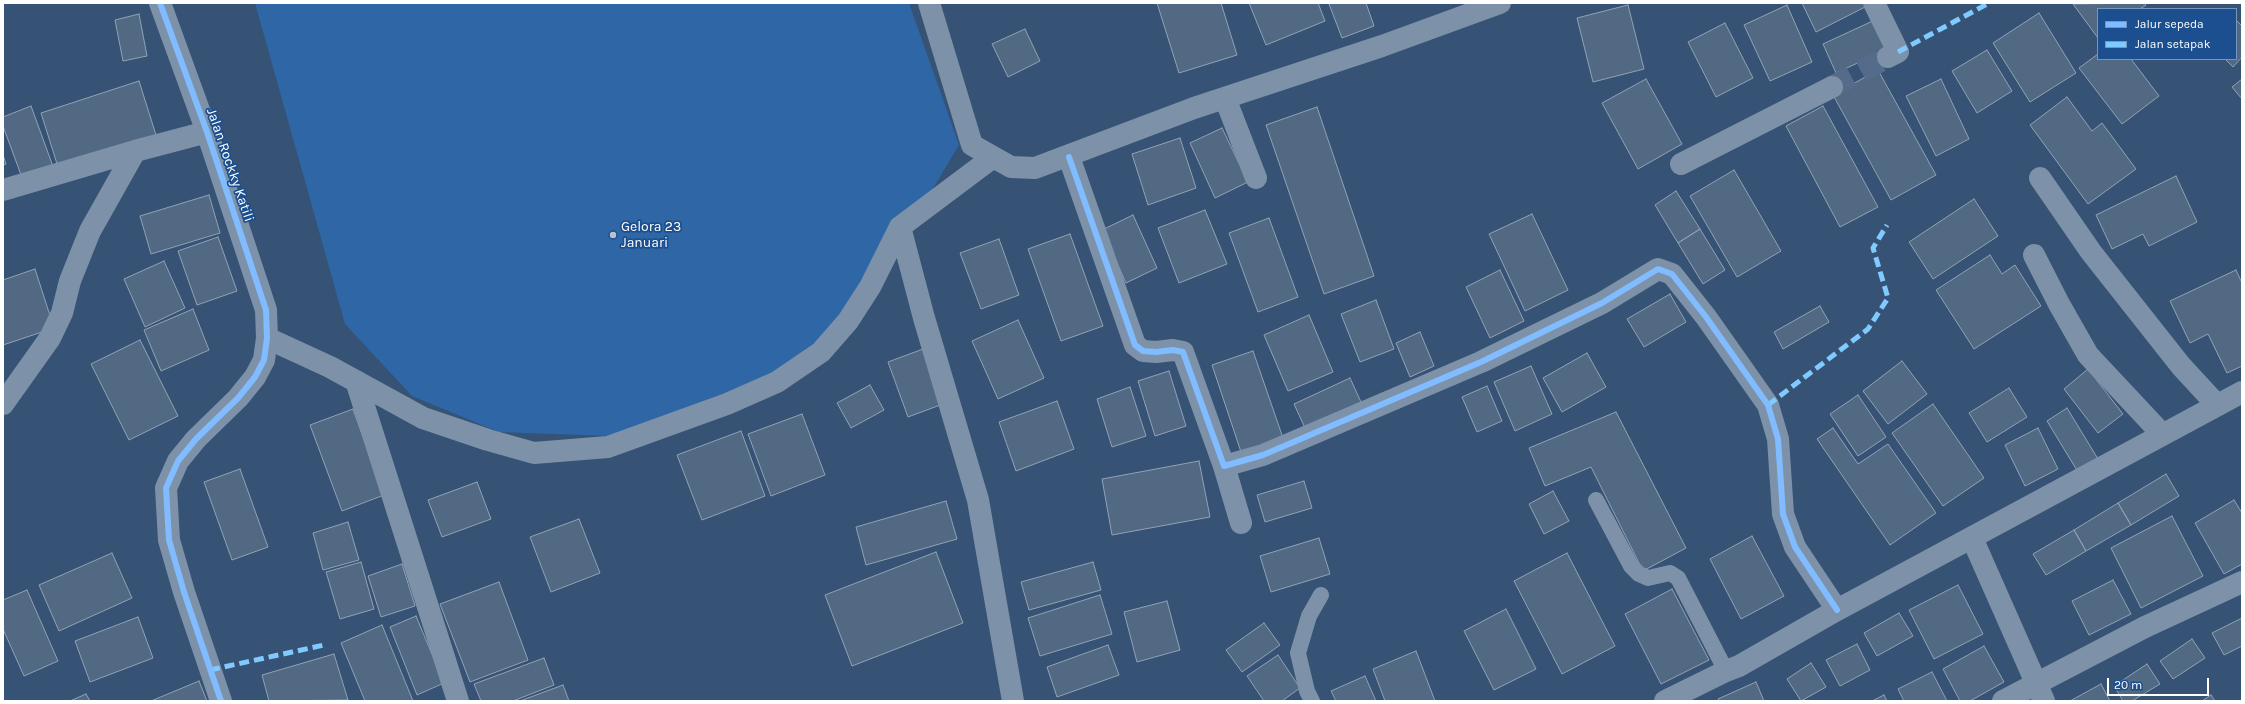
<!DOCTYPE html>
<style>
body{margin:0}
#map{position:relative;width:2245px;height:704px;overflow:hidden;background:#365274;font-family:Karla,sans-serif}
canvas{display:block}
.frame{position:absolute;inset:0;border:4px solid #fff;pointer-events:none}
.legend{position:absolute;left:2097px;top:8px;width:140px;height:52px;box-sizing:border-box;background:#1b4f8f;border:1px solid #7695bc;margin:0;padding:5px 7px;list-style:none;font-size:12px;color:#fff}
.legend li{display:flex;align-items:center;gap:8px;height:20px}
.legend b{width:20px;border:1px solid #7695bc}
.scale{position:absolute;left:2107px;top:678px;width:102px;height:18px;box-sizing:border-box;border:2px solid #fff;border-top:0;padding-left:5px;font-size:12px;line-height:14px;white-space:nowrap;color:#fff;-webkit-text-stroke:3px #1b4f8f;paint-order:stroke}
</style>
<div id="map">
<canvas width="2245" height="704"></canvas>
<div class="frame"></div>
<ul class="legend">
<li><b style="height:5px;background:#80bcff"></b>Jalur sepeda</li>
<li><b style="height:5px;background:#80caff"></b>Jalan setapak</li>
</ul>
<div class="scale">20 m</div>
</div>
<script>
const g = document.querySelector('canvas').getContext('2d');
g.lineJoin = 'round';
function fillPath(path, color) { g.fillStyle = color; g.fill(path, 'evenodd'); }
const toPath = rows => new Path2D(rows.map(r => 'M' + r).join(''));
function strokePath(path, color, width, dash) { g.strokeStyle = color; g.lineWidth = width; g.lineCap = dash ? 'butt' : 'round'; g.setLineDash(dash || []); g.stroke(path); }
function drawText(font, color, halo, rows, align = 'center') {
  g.font = font + ' Karla,sans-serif'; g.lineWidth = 3.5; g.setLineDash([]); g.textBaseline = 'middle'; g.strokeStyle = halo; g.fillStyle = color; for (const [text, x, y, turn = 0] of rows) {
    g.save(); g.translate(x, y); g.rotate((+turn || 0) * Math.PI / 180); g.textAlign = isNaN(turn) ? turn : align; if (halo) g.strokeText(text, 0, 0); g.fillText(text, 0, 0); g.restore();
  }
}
const green = toPath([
 [255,3,909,3,959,145,847,332,757,389,608,436,499,432,412,396,345,324]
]);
const building = toPath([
 [1157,3,1221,3,1237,55,1179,73,1157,3],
 [1249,3,1318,3,1325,21,1266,45,1249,3],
 [1333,3,1366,3,1374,26,1342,38,1329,4,1333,3],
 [1802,3,1868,3,1869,5,1816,32,1802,3],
 [2144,3,2146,5,2140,9,2098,9,2098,38,2073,4,2144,3],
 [1628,5,1644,69,1593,82,1577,18,1628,5],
 [1787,5,1812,62,1770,81,1744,25,1787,5],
 [2039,13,2076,73,2030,102,1993,43,2039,13],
 [139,14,147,56,123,61,115,20,139,14],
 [1877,19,1890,48,1836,73,1823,44,1877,19],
 [2236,20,2242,26,2242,57,2233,67,2225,59,2236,59,2236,20],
 [1725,23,1753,78,1716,97,1688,42,1725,23],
 [1025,29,1040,61,1008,77,992,44,1025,29],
 [1987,50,2012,91,1977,113,1952,71,1987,50],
 [2098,54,2098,59,2131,59,2159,96,2122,124,2079,68,2098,54],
 [1878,70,1936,175,1891,200,1833,95,1878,70],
 [1646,79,1682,144,1638,169,1602,103,1646,79],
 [1941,79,1969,139,1936,156,1906,96,1941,79],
 [2242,79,2242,99,2232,87,2242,79],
 [139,81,156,135,58,167,41,113,139,81],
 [2067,97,2092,131,2102,123,2136,169,2088,204,2030,125,2067,97],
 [31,106,55,172,24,183,3,126,3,117,31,106],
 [1823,106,1878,207,1840,227,1786,126,1823,106],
 [1317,107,1374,276,1324,294,1266,125,1317,107],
 [1222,128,1248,182,1215,198,1190,143,1222,128],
 [1180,138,1196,188,1148,205,1132,154,1180,138],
 [3,155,6,164,3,165,3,155],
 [1734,170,1781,251,1737,277,1690,196,1734,170],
 [2176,176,2197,222,2149,246,2143,234,2112,249,2096,215,2176,176],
 [1676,191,1700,229,1678,243,1655,205,1676,191],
 [209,195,220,233,151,254,140,216,209,195],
 [1974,199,1998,236,1933,279,1909,242,1974,199],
 [1205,210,1227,264,1179,283,1158,228,1205,210],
 [1532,214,1568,290,1525,311,1489,234,1532,214],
 [1133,215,1157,268,1126,283,1102,230,1133,215],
 [1269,218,1298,297,1258,312,1229,233,1269,218],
 [1700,229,1725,270,1703,284,1678,243,1700,229],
 [1070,234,1103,326,1061,341,1028,249,1070,234],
 [218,237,237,291,197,305,178,251,218,237],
 [999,239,1019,295,981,309,960,253,999,239],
 [1990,255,2002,274,2015,265,2041,306,1974,349,1936,290,1990,255],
 [164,261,185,308,145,327,124,279,164,261],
 [35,269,54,328,3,345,3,280,35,269],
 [1500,270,1524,321,1490,338,1466,287,1500,270],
 [2236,270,2242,283,2242,366,2227,373,2208,334,2190,343,2170,301,2236,270],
 [1670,294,1686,322,1644,347,1627,319,1670,294],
 [1376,300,1394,349,1360,362,1341,314,1376,300],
 [1820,306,1829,322,1783,349,1774,332,1820,306],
 [193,309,209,350,161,371,144,330,193,309],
 [1309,315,1333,372,1288,391,1264,335,1309,315],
 [1018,320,1044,378,998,399,972,341,1018,320],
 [1420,332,1434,366,1410,377,1396,343,1420,332],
 [140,340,178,416,129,440,91,364,140,340],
 [923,349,943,404,908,417,888,362,923,349],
 [1253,351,1283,438,1241,452,1212,365,1253,351],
 [1587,353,1606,387,1562,412,1543,378,1587,353],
 [1902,361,1927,394,1888,424,1863,391,1902,361],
 [1531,366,1552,414,1515,431,1494,382,1531,366],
 [2088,369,2123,414,2098,433,2064,389,2088,369],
 [1169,371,1186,426,1155,436,1138,381,1169,371],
 [1350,378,1361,402,1305,428,1294,404,1350,378],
 [870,385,884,410,851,428,837,403,870,385],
 [1487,386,1502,421,1477,432,1462,397,1487,386],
 [1130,387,1146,436,1112,447,1097,399,1130,387],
 [2009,388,2027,417,1987,442,1969,413,2009,388],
 [1858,395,1886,437,1858,456,1830,414,1858,395],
 [1057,401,1074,449,1016,471,999,422,1057,401],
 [1933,404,1984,478,1943,506,1892,433,1933,404],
 [2067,408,2098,459,2078,472,2047,421,2067,408],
 [353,409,384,495,342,511,310,425,353,409],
 [1616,412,1686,548,1643,571,1591,467,1545,486,1529,448,1616,412],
 [802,414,825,475,771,496,748,434,802,414],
 [1833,428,1858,464,1888,444,1936,513,1890,545,1817,439,1833,428],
 [2038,428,2058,469,2025,486,2005,445,2038,428],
 [741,431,765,496,702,520,677,455,741,431],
 [1199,461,1210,517,1112,535,1102,479,1199,461],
 [240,469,268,547,232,560,204,482,240,469],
 [2166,474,2179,496,2131,525,2118,503,2166,474],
 [1304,481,1312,508,1265,522,1257,495,1304,481],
 [477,482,491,519,442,537,428,500,477,482],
 [1553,491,1569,521,1544,534,1529,504,1553,491],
 [2234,500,2242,513,2242,564,2224,574,2195,523,2234,500],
 [946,501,957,539,866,565,856,527,946,501],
 [2118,503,2131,525,2086,551,2074,530,2118,503],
 [2172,516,2203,576,2141,608,2111,548,2172,516],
 [579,519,600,573,551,592,530,537,579,519],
 [348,522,359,560,323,570,313,533,348,522],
 [2074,530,2086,551,2046,575,2033,554,2074,530],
 [1752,536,1784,596,1741,619,1710,559,1752,536],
 [1319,538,1330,574,1271,592,1260,556,1319,538],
 [936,552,963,623,852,666,825,595,936,552],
 [112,553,132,598,59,631,39,585,112,553],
 [1567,553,1615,646,1562,674,1514,581,1567,553],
 [361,562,374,609,340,619,326,572,361,562],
 [1093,562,1101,590,1029,610,1021,582,1093,562],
 [402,564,415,606,381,617,368,576,402,564],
 [2113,580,2131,614,2089,635,2072,601,2113,580],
 [499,582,528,660,470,682,440,604,499,582],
 [1958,585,1983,634,1934,659,1909,610,1958,585],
 [1672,589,1709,660,1661,684,1625,614,1672,589],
 [27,590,58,661,24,676,3,629,3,600,27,590],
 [1100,595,1112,634,1040,656,1028,618,1100,595],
 [1167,601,1180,650,1137,662,1124,612,1167,601],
 [1506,609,1536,669,1494,690,1464,631,1506,609],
 [1899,613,1913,636,1877,656,1864,633,1899,613],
 [416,616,444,683,417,695,390,627,416,616],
 [138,617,153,658,90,682,75,641,138,617],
 [2242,618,2242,646,2224,655,2212,633,2242,618],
 [1264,623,1280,645,1242,672,1226,650,1264,623],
 [382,625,413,701,365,701,341,643,382,625],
 [2192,639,2205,658,2173,679,2160,661,2192,639],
 [1857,644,1870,670,1840,686,1826,660,1857,644],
 [1108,645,1119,675,1057,697,1047,667,1108,645],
 [1984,646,2004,682,1970,701,1960,701,1943,669,1984,646],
 [1416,651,1435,701,1385,701,1373,669,1416,651],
 [334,654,348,700,269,701,262,675,334,654],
 [1278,655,1300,688,1282,701,1264,701,1247,676,1278,655],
 [544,658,554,685,513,701,481,701,474,684,544,658],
 [1811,663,1826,687,1801,701,1787,679,1811,663],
 [2147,664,2160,684,2132,701,2123,701,2114,686,2147,664],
 [1932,672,1947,701,1904,701,1898,689,1932,672],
 [1365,676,1376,701,1336,701,1331,691,1365,676],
 [199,681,207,701,151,701,199,681],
 [1756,682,1764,701,1719,701,1718,699,1756,682],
 [2101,684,2110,701,2070,701,2101,684],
 [563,685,569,701,520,701,563,685],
 [86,694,90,701,70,701,86,694],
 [1884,695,1887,701,1872,701,1884,695],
 [2211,695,2215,701,2202,701,2211,695]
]);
const streetTunnel = toPath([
 [1832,87,1888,57]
]);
const lane = toPath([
 [1596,500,1631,566,1639,574,1648,578,1670,573,1678,578,1726,671],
 [1312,701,1307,691,1298,653,1309,616,1321,595]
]);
const street = toPath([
 [160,3,207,132,266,310,267,338,264,360,255,377,238,398,196,439,178,461,166,488,169,540,184,592,221,701],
 [929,3,972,145,1011,167,1035,168,1194,108,1382,46,1500,3],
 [1874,3,1898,52,1888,57],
 [1225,98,1256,178],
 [1069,157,1135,345,1143,351,1156,352,1173,350,1183,352,1224,466,1263,455,1481,362,1602,303,1658,269,1672,274,1706,317,1768,405,1778,439,1783,514,1795,547,1837,610],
 [992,158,900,227,924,318,978,500,1013,701],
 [1681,164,1832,87],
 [2040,178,2091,252,2181,366,2217,405],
 [3,190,135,151],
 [2034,255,2059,304,2088,355,2162,434],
 [267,338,330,367,423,418,488,440,534,453,608,447,727,404,777,382,821,352,848,321,870,287,900,227],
 [356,381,458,701],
 [3,404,50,338,62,313,70,281,90,231,135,151,207,132],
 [1224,466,1241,523],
 [1972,538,2044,701],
 [1665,701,1726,671,1739,666,1837,610,2242,392],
 [2003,701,2145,627,2242,582]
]);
const quiet = toPath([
 [1898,52,1989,3],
 [1768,405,1868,329,1888,298,1873,248,1887,225],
 [210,670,324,645]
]);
const cycleway = toPath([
 [160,3,207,132,266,310,267,338,264,360,255,377,238,398,196,439,178,461,166,488,169,540,184,592,221,701],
 [1069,157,1135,345,1143,351,1156,352,1173,350,1183,352,1224,466,1263,455,1481,362,1602,303,1658,269,1672,274,1706,317,1768,405,1778,439,1783,514,1795,547,1837,610]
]);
const markers = [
 [613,235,4,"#b9c2ce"]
];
const streetNames = [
 ["Jalan Rockky Katili",230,165,71]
];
const poiNames = [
 ["Gelora 23",621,227],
 ["Januari",621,243]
];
fillPath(green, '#2f66a5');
fillPath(building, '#526984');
strokePath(building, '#92a2b6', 1);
strokePath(streetTunnel, '#546c89', 22, [22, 11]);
strokePath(lane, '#7d92a8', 16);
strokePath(street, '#7d92a8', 22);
strokePath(quiet, '#80caff', 5, [10, 5]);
strokePath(cycleway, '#80bcff', 6);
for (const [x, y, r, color] of markers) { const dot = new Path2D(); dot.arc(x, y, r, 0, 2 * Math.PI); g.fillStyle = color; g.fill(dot); strokePath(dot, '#1b4f8f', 1.5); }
drawText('14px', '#fff', '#1b4f8f', streetNames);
drawText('14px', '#fff', '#1b4f8f', poiNames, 'left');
</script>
